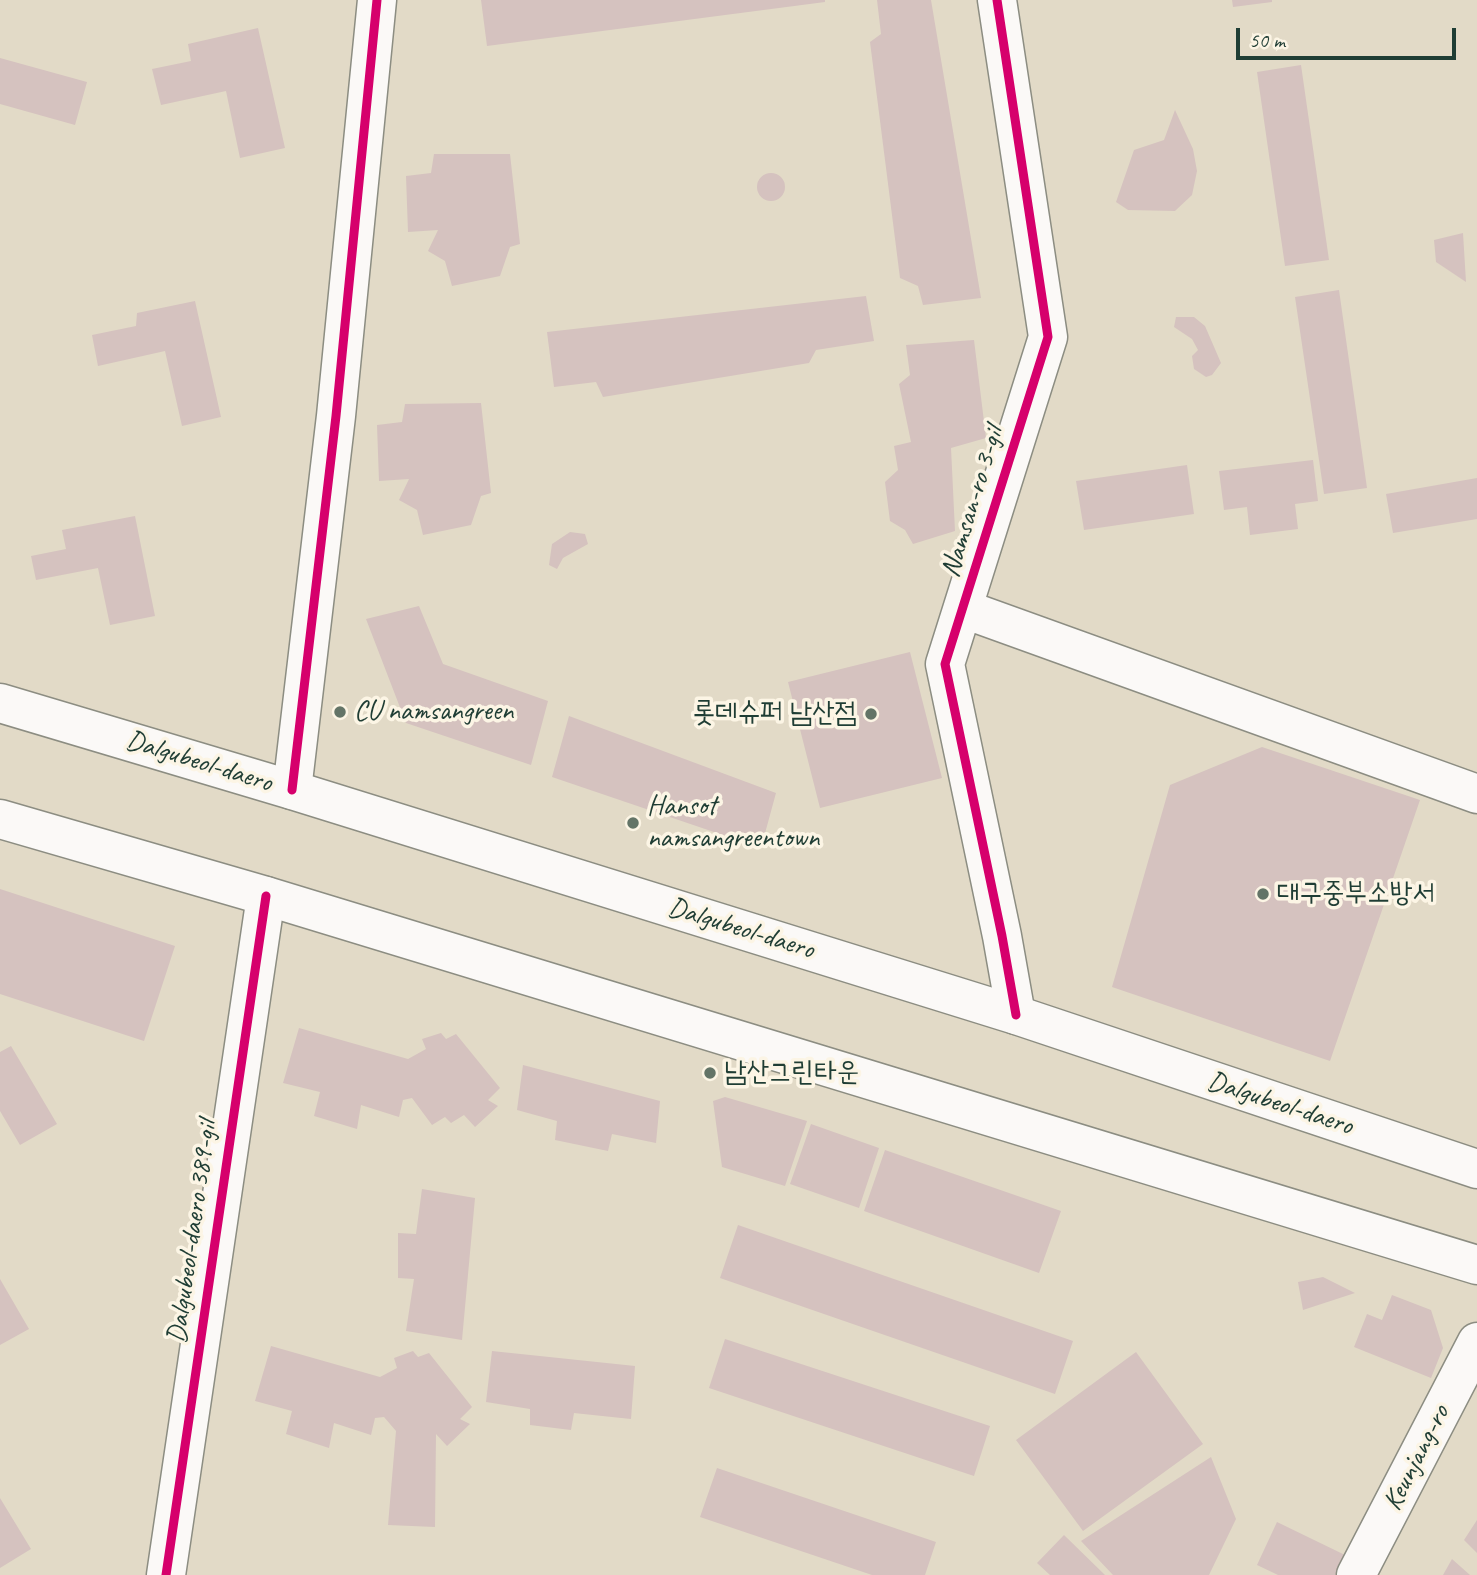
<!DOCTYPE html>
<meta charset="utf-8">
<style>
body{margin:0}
#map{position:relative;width:1477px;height:1575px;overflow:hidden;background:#e2dac7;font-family:Caveat,sans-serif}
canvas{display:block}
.scale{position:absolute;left:1236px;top:28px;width:220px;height:32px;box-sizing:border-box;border:4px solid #1f3d34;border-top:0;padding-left:9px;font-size:21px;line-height:24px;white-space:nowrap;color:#1f3d34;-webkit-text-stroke:5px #fcf5e5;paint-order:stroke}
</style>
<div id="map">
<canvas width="1477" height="1575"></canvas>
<div class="scale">50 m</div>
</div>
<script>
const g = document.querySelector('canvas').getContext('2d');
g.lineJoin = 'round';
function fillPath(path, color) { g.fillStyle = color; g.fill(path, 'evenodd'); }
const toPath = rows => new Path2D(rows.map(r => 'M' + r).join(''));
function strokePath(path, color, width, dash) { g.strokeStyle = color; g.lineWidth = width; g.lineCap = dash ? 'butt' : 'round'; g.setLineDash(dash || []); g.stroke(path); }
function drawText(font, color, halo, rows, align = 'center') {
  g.font = font + ' Caveat,"Poor Story",sans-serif'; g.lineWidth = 7; g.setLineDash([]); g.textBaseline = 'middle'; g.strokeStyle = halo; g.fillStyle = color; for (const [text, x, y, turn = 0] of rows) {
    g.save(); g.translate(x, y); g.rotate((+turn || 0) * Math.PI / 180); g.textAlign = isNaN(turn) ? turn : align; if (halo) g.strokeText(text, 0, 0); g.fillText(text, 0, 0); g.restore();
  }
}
const building = toPath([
 [481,0,825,0,825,2,487,46],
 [877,0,931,0,981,298,923,305,918,286,900,278,870,42,881,34],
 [1232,0,1272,0,1272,2,1233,7],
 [258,28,285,148,240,158,226,91,161,105,152,69,191,61,188,44],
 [0,58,87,82,75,125,0,104],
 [1301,65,1329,260,1285,266,1257,72],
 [1175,110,1193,149,1197,171,1192,195,1175,211,1128,210,1116,202,1134,150,1164,140],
 [434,154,510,154,520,244,510,247,500,276,452,286,445,261,428,251,438,230,408,232,406,176,431,173],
 '757 187a14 14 0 1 1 28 0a14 14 0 1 1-28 0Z',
 [1463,233,1466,282,1436,262,1434,240],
 [1339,290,1367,488,1324,494,1295,297],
 [866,296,874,341,816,350,809,363,603,397,596,382,554,387,547,332],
 [195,301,221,417,182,426,165,351,98,366,92,335,136,326,137,313],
 [1176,317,1194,317,1205,326,1221,363,1212,375,1206,377,1194,369,1192,356,1198,350,1192,339,1174,327],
 [974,340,986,438,951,448,955,531,913,544,905,530,890,521,885,482,898,470,894,446,911,442,899,384,910,375,906,345],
 [481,403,491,493,481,496,471,525,423,535,417,510,399,500,409,479,379,481,377,425,402,422,405,404],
 [1313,460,1318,501,1295,504,1298,529,1250,535,1247,507,1224,510,1219,471],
 [1187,465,1194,514,1084,530,1076,481],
 [1477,478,1477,519,1393,533,1386,494],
 [135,516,155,616,110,625,98,568,36,580,31,556,66,549,62,530],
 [570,532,585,534,588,544,563,558,557,569,549,565,552,544],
 [419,606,443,664,548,701,531,765,406,723,366,619],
 [910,652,942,778,820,808,788,682],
 [569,716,776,793,761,848,552,777],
 [1262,747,1420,800,1330,1061,1112,987,1170,785],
 [0,889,175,946,144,1041,0,994],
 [299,1028,408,1059,426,1049,422,1039,441,1033,446,1039,456,1034,500,1088,488,1100,498,1106,475,1127,464,1115,451,1123,445,1117,432,1125,412,1098,403,1100,399,1117,361,1105,357,1129,314,1116,320,1092,283,1083],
 [11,1046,57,1124,20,1145,0,1111,0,1052],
 [523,1065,660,1101,656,1143,612,1134,608,1151,555,1140,557,1121,517,1110],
 [725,1097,807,1121,785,1186,722,1167,713,1101],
 [811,1124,879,1148,859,1208,790,1184],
 [885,1150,1061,1211,1039,1273,864,1211],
 [422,1189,475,1198,462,1340,406,1331,414,1279,398,1278,398,1233,416,1234],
 [738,1225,1073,1341,1055,1394,720,1278],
 [1323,1277,1355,1293,1303,1310,1298,1282],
 [0,1279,29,1329,0,1345],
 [1392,1295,1431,1310,1443,1348,1431,1378,1354,1347,1367,1314,1382,1320],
 [725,1339,990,1426,974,1476,709,1388],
 [271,1346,380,1377,397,1368,394,1358,413,1351,418,1357,429,1353,472,1407,460,1419,470,1424,447,1446,436,1434,435,1527,388,1525,396,1431,384,1417,375,1418,371,1435,334,1423,329,1448,286,1434,292,1411,255,1401],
 [492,1351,635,1366,631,1419,574,1413,571,1430,530,1425,530,1409,486,1402],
 [1136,1352,1203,1444,1083,1531,1016,1440],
 [1211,1457,1236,1519,1209,1575,1113,1575,1081,1541],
 [717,1468,936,1542,925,1575,872,1575,700,1517],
 [0,1498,31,1549,0,1568],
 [1477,1520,1477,1553,1464,1540],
 [1277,1522,1345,1555,1335,1575,1278,1575,1257,1565],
 [1064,1535,1105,1575,1050,1575,1037,1563],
 [1452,1559,1470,1575,1443,1575]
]);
const minor = toPath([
 [997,0,1048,337,945,664,1002,936,1016,1015],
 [964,609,1477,794],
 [292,790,336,416,377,0],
 [166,1575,266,896],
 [1356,1575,1477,1342]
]);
const major = toPath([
 [0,703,292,790,1016,1015,1477,1169],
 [0,819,266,896,1477,1265]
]);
const cycleway = toPath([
 [997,0,1048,337,945,664,1002,936,1016,1015],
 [292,790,336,416,377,0],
 [166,1575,266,896]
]);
const markers = [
 [340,712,7,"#637467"],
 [871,714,7,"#637467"],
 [633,823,7,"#637467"],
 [1263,894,7,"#637467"],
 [710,1073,7,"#637467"]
];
const streetNames = [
 ["Namsan-ro 3-gil",973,502,-73],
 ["Dalgubeol-daero",199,762,17],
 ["Dalgubeol-daero",741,929,17],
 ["Dalgubeol-daero",1280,1104,18],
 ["Dalgubeol-daero 389-gil",193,1232,-82],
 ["Keunjang-ro",1417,1458,-63]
];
const poiNames = [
 ["CU namsangreen",354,712],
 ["롯데슈퍼 남산점",857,714,"right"],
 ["Hansot",647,807],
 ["namsangreentown",647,839],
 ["대구중부소방서",1277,894],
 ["남산그린타운",724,1073]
];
fillPath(building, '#d5c2bf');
strokePath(minor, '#8c8d82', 41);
strokePath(major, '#8c8d82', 41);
strokePath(minor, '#fbf9f7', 38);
strokePath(major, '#fbf9f7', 38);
strokePath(cycleway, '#d6006c', 9);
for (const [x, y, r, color] of markers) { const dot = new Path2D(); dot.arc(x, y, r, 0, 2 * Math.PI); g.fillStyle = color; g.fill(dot); strokePath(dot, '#fcf5e5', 2.5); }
drawText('28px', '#1f3d34', '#fcf5e5', streetNames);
drawText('28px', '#1f3d34', '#fcf5e5', poiNames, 'left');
</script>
